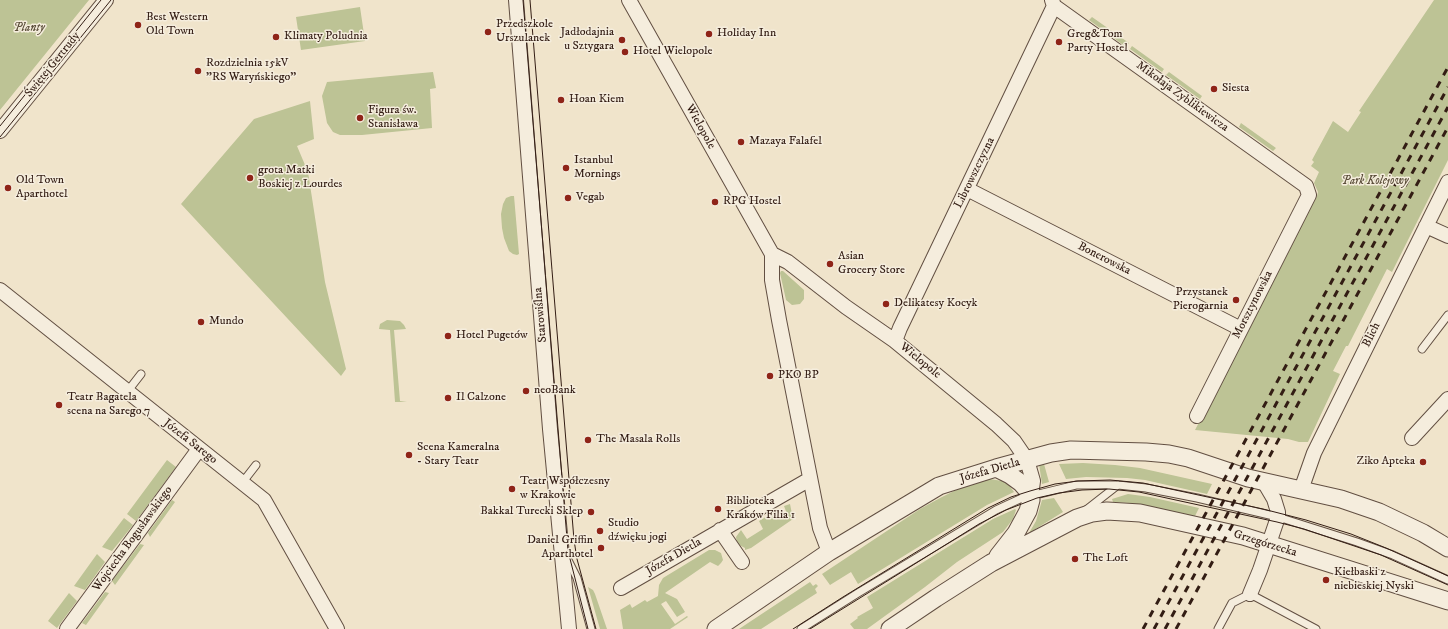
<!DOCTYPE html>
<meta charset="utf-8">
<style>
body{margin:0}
canvas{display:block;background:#f0e4cb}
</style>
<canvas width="1448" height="629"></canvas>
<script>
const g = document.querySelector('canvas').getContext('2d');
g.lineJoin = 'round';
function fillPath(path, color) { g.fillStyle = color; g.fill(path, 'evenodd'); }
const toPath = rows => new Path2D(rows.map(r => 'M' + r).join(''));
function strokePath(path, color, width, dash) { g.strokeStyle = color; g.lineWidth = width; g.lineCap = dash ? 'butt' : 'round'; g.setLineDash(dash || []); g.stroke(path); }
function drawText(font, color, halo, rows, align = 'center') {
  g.font = font + ' "IM FELL DW Pica",serif'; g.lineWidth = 3; g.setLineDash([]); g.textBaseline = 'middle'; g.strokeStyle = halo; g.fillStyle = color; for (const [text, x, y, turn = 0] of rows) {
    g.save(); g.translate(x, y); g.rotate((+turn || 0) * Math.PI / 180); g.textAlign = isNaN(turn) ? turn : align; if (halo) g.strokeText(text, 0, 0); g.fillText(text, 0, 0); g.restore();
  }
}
const green = toPath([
 [0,0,89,0,0,110],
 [1434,0,1448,0,1448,160,1392,272,1387,269,1348,346,1346,346,1333,371,1340,374,1308,442,1299,442,1288,439,1195,430,1317,196,1318,192,1314,183,1319,172,1311,166,1314,162,1312,160,1333,121,1348,132,1361,112,1359,111],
 [360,7,365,41,301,50,296,17],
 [1092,17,1129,43,1126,47,1089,20],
 [1132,46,1164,69,1162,72,1130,49],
 [433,72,436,88,430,89,432,128,362,135,340,135,333,132,327,123,322,96,327,82],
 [1169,72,1202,96,1200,99,1166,75],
 [310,101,314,139,297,146,308,172,325,282,346,369,341,376,181,204,254,119],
 [1241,123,1276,148,1273,151,1239,127],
 [511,196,514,196,519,254,517,255,513,254,509,251,504,238,502,228,501,214,503,204,506,198],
 [781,271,783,271,804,290,804,299,800,304,792,305,786,300,780,273],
 [387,320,400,321,404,325,406,329,394,330,400,401,407,402,395,402,390,330,379,329,380,324],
 [167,460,176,467,136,521,127,514],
 [1083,463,1115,465,1140,468,1212,484,1207,494,1145,480,1127,478,1086,477,1066,479,1059,464],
 [1039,464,1044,464,1049,482,1042,484],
 [990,479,1002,481,1009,485,1014,492,987,505,858,584,851,572,830,585,822,574,920,509,940,498,968,484],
 [1128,494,1150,497,1199,508,1195,516,1131,503,1113,502,1112,499],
 [1054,498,1063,512,1029,533,1036,521,1042,500],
 [172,500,175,502,150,537,148,533],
 [790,504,793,519,751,548,745,550,745,548,737,544,736,537,741,530,747,539,763,529,759,521,774,512,776,513,776,516,778,518,781,518,785,516,787,514,784,506],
 [1015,509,1016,510,1013,519,1003,532,957,562,925,587,867,629,854,629,850,624,858,618,857,617,873,608,867,597,993,519],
 [124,518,133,525,125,535,112,551,102,547],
 [140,544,144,545,115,585,112,581],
 [709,550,715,550,721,553,723,560,721,563,718,566,710,562,665,593,677,599,685,612,677,617,666,601,661,604,675,624,687,616,688,617,670,629,623,629,620,610,630,604,632,608,645,600,647,602,658,596,659,585,663,578],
 [97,554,105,562,85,590,74,586],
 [810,582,813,586,816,584,818,586,815,589,817,593,761,629,739,629],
 [588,587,593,590,595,594,607,629,600,629],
 [105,592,109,593,86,625,82,623],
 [69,593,77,601,57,628,48,621]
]);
const service = toPath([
 [1422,349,1448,315],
 [127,392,141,374],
 [242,483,256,465],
 [1086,510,1118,485],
 [566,556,577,578,591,629],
 [801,629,858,593,996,510,1022,498,1076,485,1118,485,1146,488,1197,498,1278,517,1357,542,1393,555,1448,580],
 [1218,629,1232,603,1250,594,1316,629]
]);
const minor = toPath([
 [516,0,550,429,569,629],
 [629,0,772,254,772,280,779,320,820,528,829,552],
 [1052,0,1054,6,1306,186,1309,195,1197,416],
 [0,131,106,0],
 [967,189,1241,329],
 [1426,226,1448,236],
 [772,254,788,262,846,307,895,341,996,424,1014,441,1027,460,1033,481,1031,496],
 [0,290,264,500,337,629],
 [895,341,900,328,1054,6],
 [1412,438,1448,399],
 [1301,490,1314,453,1448,182],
 [720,530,742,562],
 [621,588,810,479],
 [1250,594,1260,570,1278,517,1278,512,1274,499,1264,482],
 [67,629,199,449]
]);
const tertiary = toPath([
 [996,468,1010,475,1021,483,1028,491,1031,500,1028,511,1016,533,998,556],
 [716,629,829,552,939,486,996,468,1051,453,1071,450,1146,452,1169,454,1188,458,1248,478,1341,499,1379,512,1423,533,1448,548],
 [890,629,936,598,991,563,1077,518,1092,513,1107,511,1140,513,1243,536,1448,601]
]);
const tram = toPath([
 [523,0,568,551,588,629],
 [530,0,574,540,577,559,596,629],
 [0,126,101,0],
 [0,137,111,0],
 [793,629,843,597,988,508,1011,497,1030,491,1055,484,1078,481,1110,480,1143,483,1263,509,1306,520,1351,534,1386,548,1448,576],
 [810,629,979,524,1006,510,1037,498,1059,493,1082,490,1109,489,1139,492,1277,522,1304,529,1381,555,1448,585]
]);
const rail = toPath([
 [1143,629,1448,67],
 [1154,629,1448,87],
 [1165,629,1448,107],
 [1176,629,1448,127]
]);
const markers = [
 [138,25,4,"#8f2418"],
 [488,32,4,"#8f2418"],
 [709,34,4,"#8f2418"],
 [276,37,4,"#8f2418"],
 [622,40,4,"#8f2418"],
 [1059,42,4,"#8f2418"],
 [625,52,4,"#8f2418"],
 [198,71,4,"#8f2418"],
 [1214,89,4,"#8f2418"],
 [561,100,4,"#8f2418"],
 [360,118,4,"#8f2418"],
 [741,142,4,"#8f2418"],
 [566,168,4,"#8f2418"],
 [250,178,4,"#8f2418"],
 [8,188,4,"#8f2418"],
 [568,198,4,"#8f2418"],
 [715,202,4,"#8f2418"],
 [830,264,4,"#8f2418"],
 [1236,300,4,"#8f2418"],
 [886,304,4,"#8f2418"],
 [201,322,4,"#8f2418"],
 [448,336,4,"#8f2418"],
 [770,376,4,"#8f2418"],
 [526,391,4,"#8f2418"],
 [448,398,4,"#8f2418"],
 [59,405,4,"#8f2418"],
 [588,440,4,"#8f2418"],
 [409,455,4,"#8f2418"],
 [1423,462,4,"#8f2418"],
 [512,489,4,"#8f2418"],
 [718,509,4,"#8f2418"],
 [591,512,4,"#8f2418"],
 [600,531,4,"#8f2418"],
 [601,548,4,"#8f2418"],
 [1075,559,4,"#8f2418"],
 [1326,580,4,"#8f2418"]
];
const poiNames = [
 ["Best Western",146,18],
 ["Old Town",146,32],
 ["Przedszkole",496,25],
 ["Urszulanek",496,39],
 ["Jadłodajnia",614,33,"right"],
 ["u Sztygara",614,47,"right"],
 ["Holiday Inn",717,34],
 ["Greg&Tom",1067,35],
 ["Party Hostel",1067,49],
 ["Klimaty Poludnia",284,37],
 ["Hotel Wielopole",633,52],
 ["Rozdzielnia 15kV",206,64],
 ["\"RS Waryńskiego\"",206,78],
 ["Siesta",1222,89],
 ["Hoan Kiem",569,100],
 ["Figura św.",368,111],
 ["Stanisława",368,125],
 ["Mazaya Falafel",749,142],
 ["Istanbul",574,161],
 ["Mornings",574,175],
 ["grota Matki",258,171],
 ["Boskiej z Lourdes",258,185],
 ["Old Town",16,181],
 ["Aparthotel",16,195],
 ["Vegab",576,198],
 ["RPG Hostel",723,202],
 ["Asian",838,257],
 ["Grocery Store",838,271],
 ["Przystanek",1228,293,"right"],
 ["Pierogarnia",1228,307,"right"],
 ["Delikatesy Kocyk",894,304],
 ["Mundo",209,322],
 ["Hotel Pugetów",456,336],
 ["PKO BP",778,376],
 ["neoBank",534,391],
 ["Teatr Bagatela",67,398],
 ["scena na Sarego 7",67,412],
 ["Il Calzone",456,398],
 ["The Masala Rolls",596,440],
 ["Scena Kameralna",417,448],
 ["- Stary Teatr",417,462],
 ["Ziko Apteka",1415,462,"right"],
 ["Teatr Współczesny",520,482],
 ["w Krakowie",520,496],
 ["Biblioteka",726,502],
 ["Kraków Filia 1",726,516],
 ["Bakkal Turecki Sklep",583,512,"right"],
 ["Studio",608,524],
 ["dźwięku jogi",608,538],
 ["Daniel Griffin",593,541,"right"],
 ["Aparthotel",593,555,"right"],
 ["The Loft",1083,559],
 ["Kiełbaski z",1334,573],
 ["niebieskiej Nyski",1334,587]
];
const parkNames = [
 ["Planty",29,29],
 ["Park Kolejowy",1375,182]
];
const streetNames = [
 ["Świętej Gertrudy",53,65,-51],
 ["Mikołaja Zyblikiewicza",1182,97,36],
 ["Wielopole",700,127,61],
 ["Librowszczyzna",975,173,-64],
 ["Bonerowska",1104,259,27],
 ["Morsztynowska",1253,305,-63],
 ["Starowiślna",541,315,-95],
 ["Blich",1372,335,-64],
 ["Wielopole",920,361,39],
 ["Józefa Sarego",190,442,38],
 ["Józefa Dietla",990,471,-16],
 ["Wojciecha Bogusławskiego",133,539,-54],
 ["Grzegórzecka",1265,544,17],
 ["Józefa Dietla",674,557,-30]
];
fillPath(green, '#bdc395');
strokePath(service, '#624f42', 9);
strokePath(minor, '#624f42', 16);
strokePath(tertiary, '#624f42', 19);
strokePath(service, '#f5eddd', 7);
strokePath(minor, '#f5eddd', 14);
strokePath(tertiary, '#f5eddd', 17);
strokePath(tram, '#331d14', 1);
strokePath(rail, '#331d14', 3, [7, 7]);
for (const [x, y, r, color] of markers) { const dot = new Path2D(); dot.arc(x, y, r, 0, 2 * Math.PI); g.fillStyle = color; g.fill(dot); strokePath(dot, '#f5eddd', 1.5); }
drawText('12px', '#331d14', '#f5eddd', poiNames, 'left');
drawText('italic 12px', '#5c4f3b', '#f5eddd', parkNames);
drawText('12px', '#331d14', '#f5eddd', streetNames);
</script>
